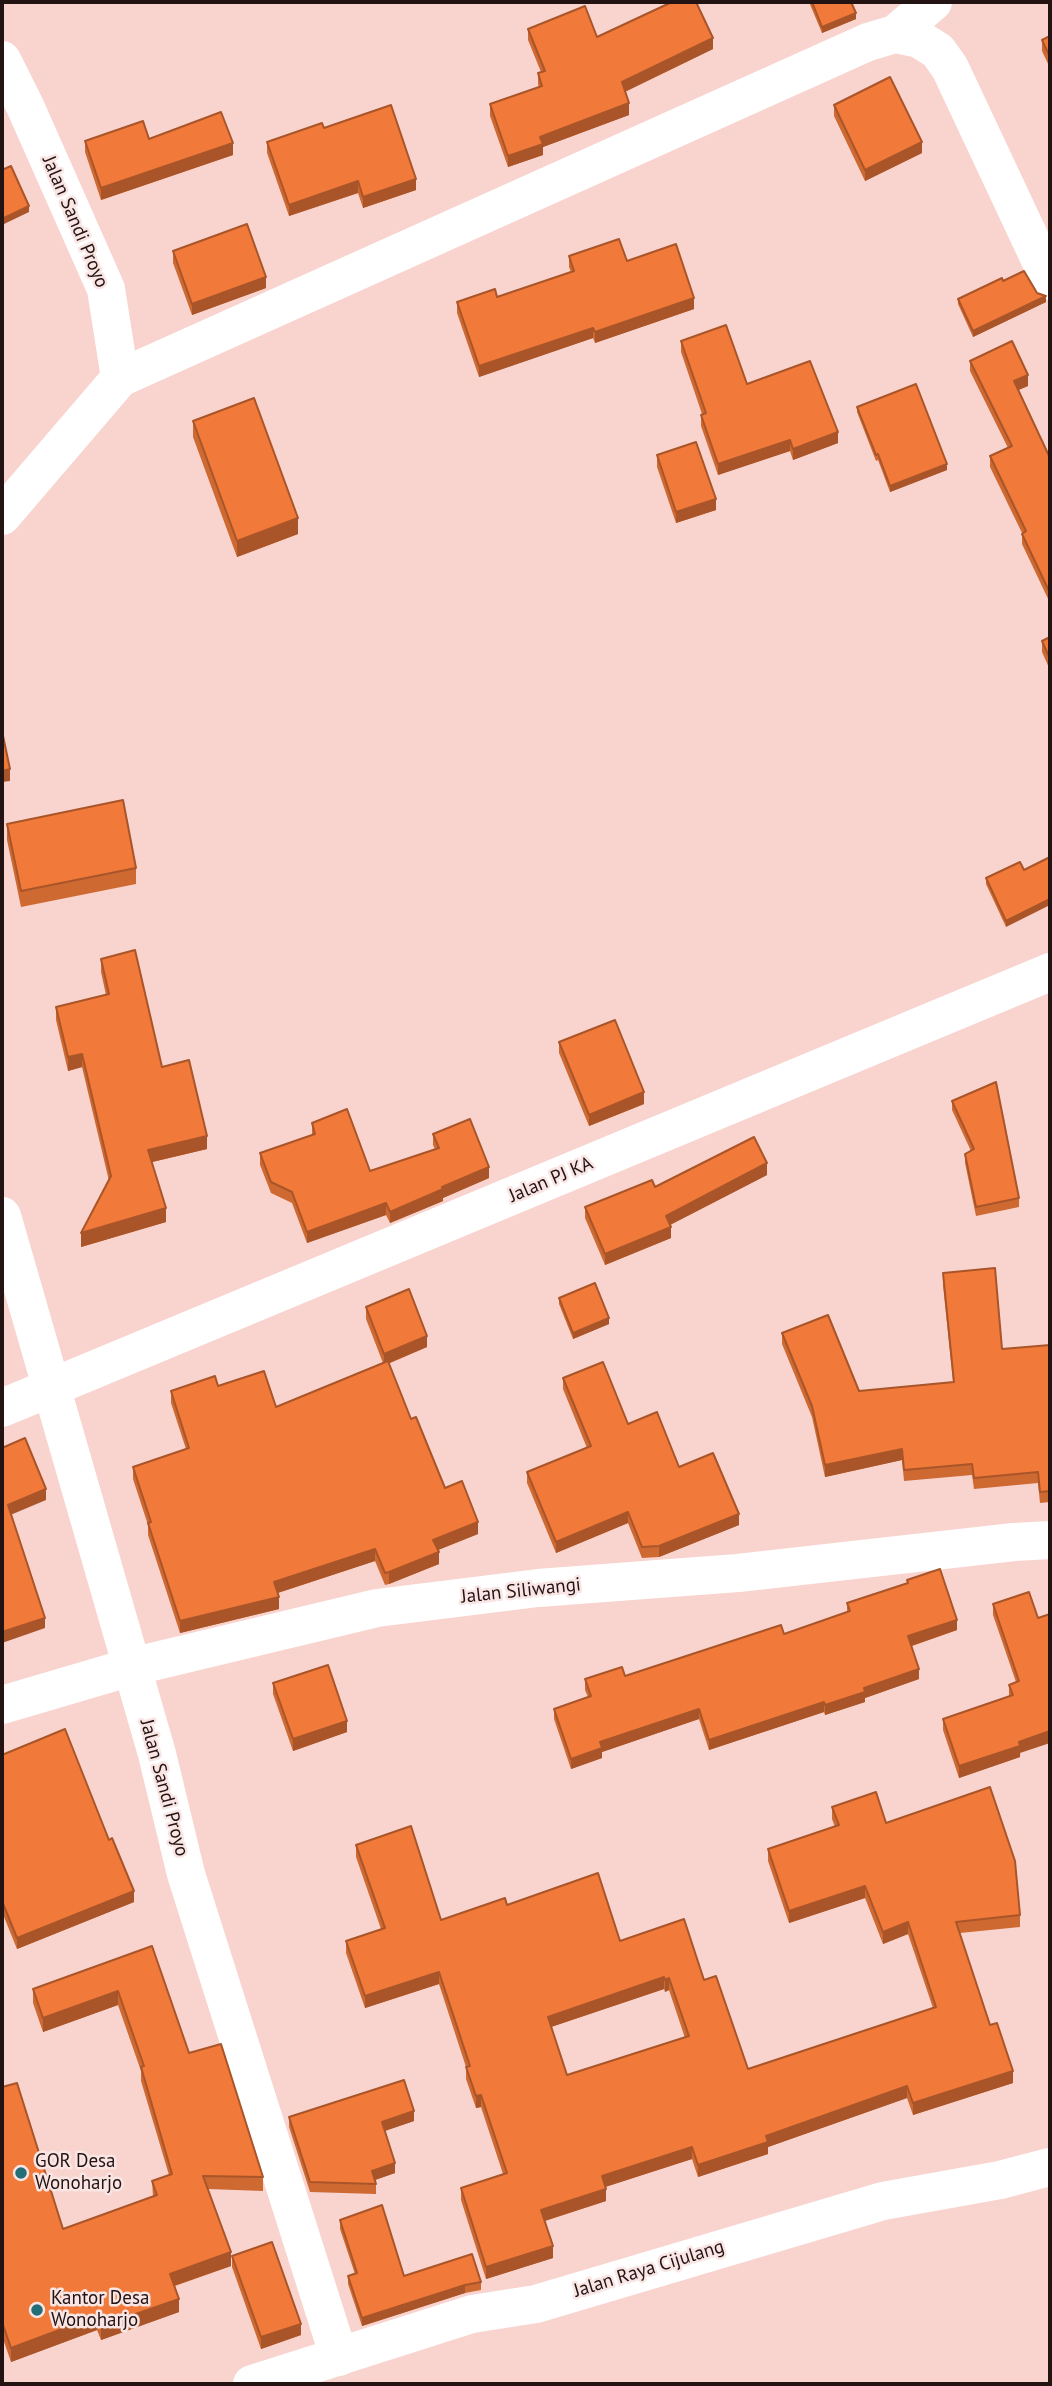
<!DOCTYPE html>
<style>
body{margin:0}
#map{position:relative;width:1052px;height:2386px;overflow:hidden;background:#f9d4cf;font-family:"PT Sans",sans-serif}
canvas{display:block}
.frame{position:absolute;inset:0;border:4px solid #231312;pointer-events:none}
</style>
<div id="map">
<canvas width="1052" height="2386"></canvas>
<div class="frame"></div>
</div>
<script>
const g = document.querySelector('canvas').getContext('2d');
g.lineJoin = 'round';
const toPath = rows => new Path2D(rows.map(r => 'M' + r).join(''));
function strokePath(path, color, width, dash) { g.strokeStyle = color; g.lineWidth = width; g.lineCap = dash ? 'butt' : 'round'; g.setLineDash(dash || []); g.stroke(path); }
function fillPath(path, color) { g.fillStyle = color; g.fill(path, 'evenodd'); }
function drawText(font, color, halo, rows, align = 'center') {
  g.font = font + ' "PT Sans",sans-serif'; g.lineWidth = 5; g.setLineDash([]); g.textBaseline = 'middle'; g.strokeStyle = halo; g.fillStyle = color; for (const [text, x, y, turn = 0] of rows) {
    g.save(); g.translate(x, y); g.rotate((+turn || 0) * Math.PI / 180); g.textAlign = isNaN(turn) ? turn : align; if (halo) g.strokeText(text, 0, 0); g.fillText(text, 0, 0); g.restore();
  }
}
const minor = toPath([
 [895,34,933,2],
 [2,60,25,106,106,289,120,378,2,516],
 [120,378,868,42,895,34,919,39,938,51,950,68,1050,281],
 [2,1216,157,1754,186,1874,339,2357],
 [2,1408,1050,972],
 [2,1705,131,1667,377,1608,538,1588,738,1573,1014,1542,1050,1540]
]);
const highway = toPath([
 [252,2384,472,2314,536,2304,883,2201,1000,2180,1050,2167]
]);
const wall = toPath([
 [809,2,851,2,856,19,822,33],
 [528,29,597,37,713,49,625,92,629,115,543,147,543,155,508,167,490,116,490,104,539,88,538,84,538,73,541,72,528,40],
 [1050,36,1050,68,1042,51,1042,40],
 [834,105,922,153,865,181,834,116],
 [324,128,416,190,363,208,358,193,289,216,267,153,267,142],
 [149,139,233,155,101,200,85,152,85,141],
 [173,251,266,288,192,315,173,263],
 [569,256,627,261,694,309,595,343,593,338,479,377,457,313,457,302,497,297,571,272,569,267],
 [1003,281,1037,293,1046,302,973,337,958,304,958,299],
 [681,341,747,384,838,443,793,460,790,451,718,475,701,426,701,415,702,414,681,352],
 [970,361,1028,386,1018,390,1050,458,1050,603,1022,544,1022,533,990,467,990,456,1008,448,970,371],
 [857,407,947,470,890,492,878,460,876,461,857,412],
 [193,421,298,534,237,557,193,437],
 [657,455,716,510,676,523,657,467],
 [1050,637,1050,670,1042,652,1042,641],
 [7,824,136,868,136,884,21,907,7,840],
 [1024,870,1006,927,986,884,986,878],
 [101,959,207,1149,152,1162,166,1222,81,1247,109,1181,82,1067,68,1071,56,1020,56,1007,106,995,101,972],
 [559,1042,644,1104,589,1126,559,1053],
 [952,1101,1019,1198,1019,1207,976,1216,965,1163,965,1154,971,1151,952,1110],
 [312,1123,370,1171,435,1149,433,1145,433,1134,489,1178,443,1198,443,1201,390,1223,386,1215,307,1243,292,1203,271,1193,260,1165,260,1153,312,1135],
 [767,1175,670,1225,671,1238,605,1265,585,1218,585,1207,655,1187],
 [943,1273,1002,1349,1050,1345,1050,1502,1040,1503,1038,1483,974,1489,972,1475,904,1481,902,1460,825,1477,812,1417,782,1344,782,1333,859,1391,953,1382,943,1285],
 [559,1298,609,1324,573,1339,559,1304],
 [366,1307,427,1347,388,1364,411,1419,445,1488,478,1534,438,1550,439,1564,389,1584,385,1585,375,1561,278,1593,279,1609,180,1633,148,1535,148,1525,133,1479,133,1467,186,1449,171,1403,171,1391,218,1386,276,1407,383,1363,366,1319],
 [563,1378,628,1424,679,1467,739,1525,659,1557,642,1558,628,1523,556,1553,527,1483,527,1472,587,1448,563,1389],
 [907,1580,957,1630,912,1646,919,1679,865,1698,865,1702,825,1715,824,1712,709,1750,699,1719,602,1752,602,1758,571,1769,554,1719,554,1709,588,1697,585,1690,585,1679,625,1676,784,1634,847,1612,847,1603,907,1583],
 [1029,1592,1020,1757,959,1778,943,1730,943,1719,1009,1697,1009,1685,1016,1682,993,1615,993,1604],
 [273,1683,347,1732,293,1751,273,1694],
 [2,1755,134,1902,17,1949,2,1912],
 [832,1807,886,1823,1020,1915,1020,1927,960,1933,990,2025,1013,2083,913,2115,907,2098,768,2147,768,2154,698,2177,692,2159,605,2187,606,2201,545,2221,553,2258,486,2279,461,2200,461,2188,503,2174,481,2107,476,2108,466,2079,466,2067,439,1984,365,2008,346,1953,346,1941,381,1929,356,1857,356,1845,441,1920,507,1905,620,1941,704,1980,748,2069,933,2008,908,1934,883,1944,865,1898,789,1923,768,1861,768,1849,835,1827,832,1819],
 [664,1989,665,1992,669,1990,685,2038,567,2075,551,2027],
 [152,1946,189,2053,263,2177,263,2191,208,2189,231,2266,175,2286,179,2312,101,2340,97,2330,11,2362,2,2336,2,2087,63,2229,153,2197,152,2181,169,2175,141,2081,141,2071,118,2005,43,2032,33,2003,33,1989],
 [289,2117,414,2121,384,2131,395,2173,375,2180,376,2184,376,2194,310,2192,289,2127],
 [340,2220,404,2276,481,2282,481,2290,465,2293,362,2326,348,2284,348,2276,355,2274,340,2229],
 [232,2256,301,2335,261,2349,232,2267]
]);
const shadedWall = toPath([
 [856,13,856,19,822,33,822,27],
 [713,38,713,49,622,93,622,82],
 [629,103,629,115,543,147,543,155,508,167,508,156,540,137],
 [922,142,922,153,865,181,865,170],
 [233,143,233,155,101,200,101,188],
 [416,179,416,190,363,208,363,197],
 [358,181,358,193,289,216,289,205],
 [29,206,29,212,2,225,2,219],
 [266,277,266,288,192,315,192,304],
 [1046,296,1046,302,973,337,973,331],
 [694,298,694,309,595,343,595,332],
 [593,328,593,338,479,377,479,366],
 [1028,375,1028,386,1014,392,1014,381],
 [838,432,838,443,793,460,793,449],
 [790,440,790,451,718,475,718,464],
 [947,464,947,470,890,492,890,486],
 [716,499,716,510,676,523,676,512],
 [298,518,298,534,237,557,237,541],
 [10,769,10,781,2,782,2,771],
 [1050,899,1050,905,1006,927,1006,921],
 [82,1054,82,1067,68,1071,68,1057],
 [644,1092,644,1104,589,1126,589,1115],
 [207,1136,207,1149,148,1163,148,1150],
 [767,1163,767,1175,666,1227,666,1216],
 [489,1167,489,1178,443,1198,443,1201,390,1223,390,1212,442,1187],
 [386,1203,386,1215,307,1243,307,1232],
 [166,1208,166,1222,81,1247,81,1233],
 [671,1227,671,1238,605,1265,605,1254],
 [609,1318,609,1324,573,1339,573,1333],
 [427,1336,427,1347,384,1365,384,1354],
 [902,1449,902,1460,825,1477,825,1465],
 [46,1489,46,1500,8,1516,8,1505],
 [628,1512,628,1523,556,1553,556,1542],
 [739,1514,739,1525,659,1557,659,1546],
 [478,1522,478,1534,433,1552,433,1540],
 [375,1549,375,1561,274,1594,274,1582],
 [439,1552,439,1564,389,1584,389,1572],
 [279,1597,279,1609,180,1633,180,1621],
 [45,1618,45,1628,2,1643,2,1632],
 [957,1620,957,1630,908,1647,908,1636],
 [919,1669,919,1679,865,1698,865,1702,825,1715,825,1705,864,1688],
 [824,1702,824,1712,709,1750,709,1740],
 [699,1709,699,1719,602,1752,602,1758,571,1769,571,1759,600,1742],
 [347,1721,347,1732,293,1751,293,1739],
 [1050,1731,1050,1743,1020,1753,1020,1757,959,1778,959,1766,1019,1742],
 [865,1886,865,1898,789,1923,789,1911],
 [134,1891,134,1902,17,1949,17,1938],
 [908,1922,908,1934,883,1944,883,1932],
 [439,1972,439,1984,365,2008,365,1996],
 [664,1977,664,1989,548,2028,548,2017],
 [669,1978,669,1990,665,1992,665,1980],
 [118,1991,118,2005,43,2032,43,2018],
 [1013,2071,1013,2083,913,2115,913,2103],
 [907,2086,907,2098,768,2147,768,2154,698,2177,698,2165,766,2136],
 [481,2095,481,2107,476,2108,476,2096],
 [414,2111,414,2121,382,2132,382,2122],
 [692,2147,692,2159,602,2188,602,2176],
 [395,2163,395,2173,372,2181,372,2171],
 [606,2189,606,2201,541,2222,541,2210],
 [553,2246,553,2258,486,2279,486,2267],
 [231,2252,231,2266,170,2287,170,2274],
 [465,2285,465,2293,362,2326,362,2318],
 [179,2299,179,2312,101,2340,101,2326],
 [97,2316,97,2330,11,2362,11,2348],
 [301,2324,301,2335,261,2349,261,2337]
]);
const building = toPath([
 [672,2,696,2,713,38,622,82,629,103,540,137,543,144,508,156,490,104,542,86,538,73,545,71,528,29,585,6,597,37,672,2],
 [812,2,851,2,856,13,822,27,812,2],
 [1050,36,1050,57,1042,40,1050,36],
 [890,77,922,142,865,170,834,105,890,77],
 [391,105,416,179,363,197,358,181,289,205,267,142,322,123,324,128,391,105],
 [221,112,233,143,101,188,85,141,143,121,149,139,221,112],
 [11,166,29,206,2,219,2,170,11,166],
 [247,224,266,277,192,304,173,251,247,224],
 [619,239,627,261,676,244,694,298,595,332,593,328,479,366,457,302,495,289,497,297,574,271,569,256,619,239],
 [1024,271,1037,293,1046,296,973,331,958,299,1002,278,1003,281,1024,271],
 [726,325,747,384,810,361,838,432,793,449,790,440,718,464,701,415,706,413,681,341,726,325],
 [1012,341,1028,375,1014,381,1050,458,1050,593,1022,534,1026,531,990,456,1012,446,970,361,1012,341],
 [916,384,947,464,890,486,878,454,876,455,857,407,916,384],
 [254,398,298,518,237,541,193,421,254,398],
 [696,442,716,499,676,512,657,455,696,442],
 [1050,637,1050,659,1042,641,1050,637],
 [2,731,10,769,2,771,2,731],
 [123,800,136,868,21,891,7,824,123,800],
 [1050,857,1050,899,1006,921,986,878,1020,862,1024,870,1050,857],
 [135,950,162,1067,189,1060,207,1136,148,1150,166,1208,81,1233,111,1176,82,1054,68,1057,56,1007,109,994,101,959,135,950],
 [615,1020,644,1092,589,1115,559,1042,615,1020],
 [996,1082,1019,1198,976,1207,965,1154,974,1149,952,1101,996,1082],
 [347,1109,370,1171,439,1148,433,1134,470,1119,489,1167,442,1187,443,1189,390,1212,386,1203,307,1232,292,1192,271,1182,260,1153,315,1134,312,1123,347,1109],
 [754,1137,767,1163,666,1216,671,1227,605,1254,585,1207,652,1180,655,1187,754,1137],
 [995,1268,1002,1349,1050,1345,1050,1491,1040,1492,1038,1472,974,1478,972,1464,904,1470,902,1449,825,1465,812,1406,782,1333,828,1315,859,1391,954,1382,943,1273,995,1268],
 [595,1283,609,1318,573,1333,559,1298,595,1283],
 [409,1289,427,1336,384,1354,366,1307,409,1289],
 [388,1361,411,1419,416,1417,445,1488,462,1481,478,1522,433,1540,439,1552,389,1572,385,1573,375,1549,274,1582,279,1597,180,1621,148,1523,151,1522,133,1467,189,1448,171,1391,215,1376,218,1386,264,1371,276,1407,388,1361],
 [603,1362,628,1424,657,1412,679,1467,713,1453,739,1514,659,1546,642,1547,628,1512,556,1542,527,1472,591,1446,563,1378,603,1362],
 [25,1438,46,1489,8,1505,45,1618,2,1632,2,1448,25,1438],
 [940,1569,957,1620,908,1636,919,1669,864,1688,865,1692,825,1705,824,1702,709,1740,699,1709,600,1742,602,1748,571,1759,554,1709,591,1696,585,1679,622,1667,625,1676,781,1625,784,1634,850,1611,847,1603,908,1583,907,1580,940,1569],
 [1029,1592,1038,1618,1050,1614,1050,1731,1019,1742,1020,1746,959,1766,943,1719,1013,1695,1009,1685,1019,1681,993,1604,1029,1592],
 [328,1665,347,1721,293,1739,273,1683,328,1665],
 [65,1729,109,1840,112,1838,134,1891,17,1938,2,1901,2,1755,65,1729],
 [990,1787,1015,1861,1020,1915,956,1922,990,2025,997,2023,1013,2071,913,2103,907,2086,766,2136,768,2142,698,2165,692,2147,602,2176,606,2189,541,2210,553,2246,486,2267,461,2188,507,2173,481,2095,476,2096,466,2067,470,2066,439,1972,365,1996,346,1941,385,1928,356,1845,411,1826,441,1920,505,1898,507,1905,598,1873,620,1941,684,1919,704,1980,716,1976,748,2069,936,2007,908,1922,883,1932,865,1886,789,1911,768,1849,839,1825,832,1807,876,1792,886,1823,990,1787],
 [664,1977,665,1980,669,1978,689,2036,567,2075,548,2017,664,1977],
 [152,1946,189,2053,221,2044,263,2177,203,2176,231,2252,170,2274,179,2299,101,2326,97,2316,11,2348,2,2322,2,2087,17,2083,63,2229,157,2195,152,2181,172,2174,141,2067,144,2066,118,1991,43,2018,33,1989,152,1946],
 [404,2080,414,2111,382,2122,395,2163,372,2171,376,2184,310,2182,289,2117,404,2080],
 [382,2205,404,2276,472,2254,481,2282,465,2285,362,2318,348,2276,357,2273,340,2220,382,2205],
 [272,2242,301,2324,261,2337,232,2256,272,2242]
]);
const markers = [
 [21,2173,7,"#246e77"],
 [37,2310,7,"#246e77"]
];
const streetNames = [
 ["Jalan Sandi Proyo",75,222,67],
 ["Jalan PJ KA",551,1180,-23],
 ["Jalan Siliwangi",521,1591,-6],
 ["Jalan Sandi Proyo",164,1788,75],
 ["Jalan Raya Cijulang",649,2269,-17]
];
const poiNames = [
 ["GOR Desa",35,2162],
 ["Wonoharjo",35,2184],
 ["Kantor Desa",51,2299],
 ["Wonoharjo",51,2321]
];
strokePath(minor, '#fff', 38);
strokePath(highway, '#fff', 38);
fillPath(wall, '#cf6932');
fillPath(shadedWall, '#a95529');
fillPath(building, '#f17a3a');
strokePath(building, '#a95529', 2);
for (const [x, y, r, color] of markers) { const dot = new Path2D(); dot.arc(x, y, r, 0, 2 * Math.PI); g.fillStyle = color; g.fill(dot); strokePath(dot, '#f9e6e4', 2.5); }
drawText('19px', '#231312', '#f9e6e4', streetNames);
drawText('19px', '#231312', '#f9e6e4', poiNames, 'left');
</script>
